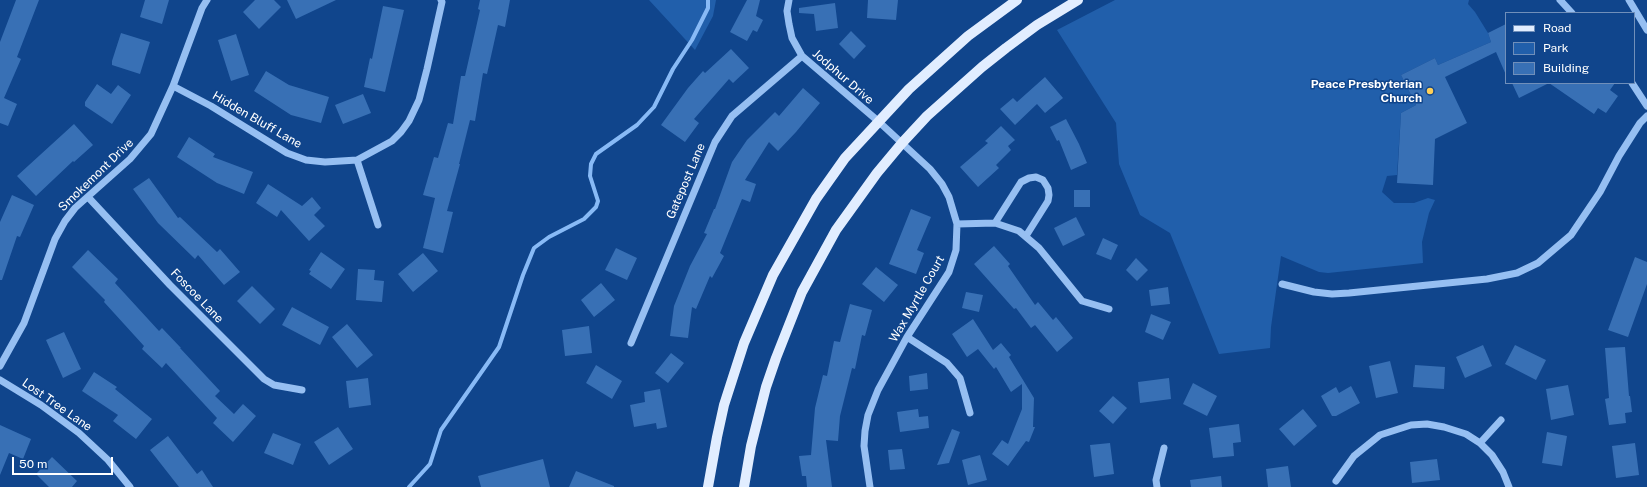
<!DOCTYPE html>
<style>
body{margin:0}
#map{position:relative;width:1647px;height:487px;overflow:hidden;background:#10458c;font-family:"Public Sans",sans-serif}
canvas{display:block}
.legend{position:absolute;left:1505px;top:12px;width:130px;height:72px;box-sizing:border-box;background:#10458c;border:1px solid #708fba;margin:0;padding:5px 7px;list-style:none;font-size:12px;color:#fff}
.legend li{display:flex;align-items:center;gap:8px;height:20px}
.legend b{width:20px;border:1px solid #708fba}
.scale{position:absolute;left:12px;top:457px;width:101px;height:18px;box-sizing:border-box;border:2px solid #fff;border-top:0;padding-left:5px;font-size:12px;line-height:14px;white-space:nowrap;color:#fff;-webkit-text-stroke:3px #10458c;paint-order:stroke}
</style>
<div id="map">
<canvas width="1647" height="487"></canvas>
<ul class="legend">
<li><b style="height:5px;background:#e1edff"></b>Road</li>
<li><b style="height:11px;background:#215fab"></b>Park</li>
<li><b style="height:11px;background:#3870b5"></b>Building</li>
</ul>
<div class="scale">50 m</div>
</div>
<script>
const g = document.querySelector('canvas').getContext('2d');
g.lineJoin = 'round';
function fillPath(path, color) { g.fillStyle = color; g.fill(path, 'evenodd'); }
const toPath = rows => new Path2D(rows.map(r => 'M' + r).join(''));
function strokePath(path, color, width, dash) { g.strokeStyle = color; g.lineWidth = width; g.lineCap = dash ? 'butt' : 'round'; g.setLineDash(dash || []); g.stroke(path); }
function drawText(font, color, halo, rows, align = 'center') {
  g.font = font + ' "Public Sans",sans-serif'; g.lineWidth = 3; g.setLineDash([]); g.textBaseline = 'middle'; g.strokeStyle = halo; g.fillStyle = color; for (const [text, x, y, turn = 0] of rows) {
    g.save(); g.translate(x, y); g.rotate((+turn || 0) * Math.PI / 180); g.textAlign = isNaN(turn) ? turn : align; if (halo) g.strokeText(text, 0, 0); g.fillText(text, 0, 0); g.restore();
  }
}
const green = toPath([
 [649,0,716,0,713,16,695,50],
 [1115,0,1469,0,1468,4,1475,12,1488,33,1491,42,1438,65,1435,58,1401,75,1416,105,1401,113,1397,175,1387,176,1382,192,1394,203,1414,203,1428,198,1435,200,1429,213,1422,242,1423,263,1328,273,1319,272,1281,256,1271,327,1270,348,1219,354,1170,233,1140,215,1119,164,1116,123,1057,30]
]);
const stream = toPath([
 [409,487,430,464,441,430,499,347,523,275,534,248,549,237,584,219,596,207,598,201,590,176,591,164,596,154,637,125,654,107,673,69,692,40,708,8,708,0]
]);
const building = toPath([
 [16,0,39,0,17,57,21,59,4,98,17,104,8,126,0,123,0,42],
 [145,0,169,0,162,24,140,17],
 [255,0,274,0,281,7,259,29,243,12],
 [287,0,336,0,296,19],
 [480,0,510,0,505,27,498,25,487,74,483,73,475,121,470,120,459,164,460,164,447,211,453,212,443,253,423,248,435,198,423,195,434,157,438,158,448,123,453,124,461,76,465,76,480,10,478,9],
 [747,0,760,0,756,16,763,20,757,32,753,30,747,41,730,32],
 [868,0,898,0,896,20,867,18],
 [835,3,838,28,816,31,814,14,799,13,799,8],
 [383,6,404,10,385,92,364,87,370,58,372,59],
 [1506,24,1506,75,1496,52,1445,77,1467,123,1435,139,1433,185,1397,183,1401,113,1416,105,1401,75,1435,58,1438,65,1491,42,1488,33],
 [851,31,866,46,854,59,839,44],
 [121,33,150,42,140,74,112,65,112,61],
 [236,34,249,75,231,81,218,40],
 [731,49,749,68,733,83,729,79,694,119,699,123,685,142,661,125,688,88,703,71,705,73],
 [266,71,289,85,329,97,321,123,291,115,254,91],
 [1045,77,1063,98,1045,113,1037,104,1015,125,1000,109,1013,98,1017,102],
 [1512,83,1615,83,1610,90,1618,96,1606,113,1598,108,1594,114,1549,83,1519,98],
 [97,84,111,94,118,85,131,95,112,124,85,106,85,102],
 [803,88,820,103,796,132,778,151,769,142,745,180,756,184,750,202,742,199,720,253,724,256,712,278,710,276,696,309,692,307,688,338,670,336,674,306,690,266,707,234,704,233,714,209,715,209,732,162,747,140,775,112,779,116],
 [363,94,371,113,343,124,335,105],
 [1066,119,1079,144,1087,163,1071,170,1059,140,1057,141,1050,127],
 [74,124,93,145,74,162,73,161,36,196,17,176],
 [1001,126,1015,140,1008,146,1011,150,996,165,999,168,978,187,960,167,988,143,985,141],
 [189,137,215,154,213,157,253,172,244,194,217,183,177,157],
 [149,178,178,218,180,217,217,252,220,249,240,272,224,285,198,255,195,259,158,223,133,189],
 [268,184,302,206,312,197,321,208,314,215,325,226,309,241,281,210,277,217,256,203],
 [1074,190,1090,190,1090,207,1074,207],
 [12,195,34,205,20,237,17,236,2,280,0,280,0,222],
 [911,209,931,217,917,250,924,253,916,274,889,264],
 [1076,217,1085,235,1063,246,1054,228],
 [1103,238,1118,245,1111,260,1096,254],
 [994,246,1010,264,1008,266,1035,305,1038,302,1053,320,1056,317,1073,338,1057,352,1035,325,1031,328,1016,308,1014,309,974,264],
 [616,248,637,258,627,280,605,270],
 [88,250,118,279,115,283,159,331,162,328,181,348,180,348,220,391,215,396,234,414,243,404,256,416,233,442,213,423,217,418,166,363,162,368,142,349,144,346,104,302,105,300,72,267],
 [321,252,345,269,331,289,309,274,311,271,309,270],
 [423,253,438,271,413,292,398,274],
 [1635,257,1647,262,1647,284,1628,337,1608,330],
 [1136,258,1148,270,1137,281,1126,270],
 [876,267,898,285,884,302,862,284],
 [358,269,375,270,374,280,384,281,382,302,356,300],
 [601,283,615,300,594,317,581,300],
 [252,286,275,309,260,324,237,301],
 [1168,287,1170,304,1151,306,1149,290],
 [966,292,983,295,979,312,962,308],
 [850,304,872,310,865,336,862,335,855,369,852,368,840,416,838,441,826,440,832,487,807,487,806,476,802,476,799,456,811,455,815,408,823,375,827,376,834,341,840,342],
 [292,307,329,327,320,345,282,325],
 [1151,314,1171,322,1163,340,1145,332],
 [973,319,993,350,1001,343,1011,355,1009,357,1034,398,1033,427,1035,427,1029,442,1026,441,1008,466,992,454,1002,440,1008,444,1022,409,1022,384,1011,392,996,367,994,369,978,349,967,357,952,334],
 [347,324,373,355,357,368,332,337],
 [589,326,592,353,565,356,562,330],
 [64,332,81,369,63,378,46,340],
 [1483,345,1492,366,1465,378,1456,357],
 [1515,345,1546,360,1536,380,1505,364],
 [1625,347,1629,396,1630,396,1632,412,1625,413,1626,423,1609,425,1605,399,1609,398,1605,348],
 [671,353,684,363,668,383,655,373],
 [1390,361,1398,393,1376,398,1369,366],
 [596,365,622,381,612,399,586,383],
 [1415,365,1445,367,1444,389,1413,387],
 [94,372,117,387,115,389,152,419,136,439,113,421,118,415,82,391],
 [927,373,928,389,910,391,909,376],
 [368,378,371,405,349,408,346,381],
 [1169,378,1171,399,1140,403,1138,382],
 [1193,383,1217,396,1207,416,1183,404],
 [1568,385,1574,415,1551,420,1546,389],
 [1351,386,1360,403,1336,416,1332,416,1321,396,1336,387,1339,393],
 [660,389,667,427,657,429,656,423,634,427,630,405,645,402,644,392],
 [1113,396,1127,408,1113,424,1099,411],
 [918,409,919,417,928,416,929,428,900,432,897,412],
 [1303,409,1317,426,1294,446,1279,429],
 [1239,424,1241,442,1233,443,1234,456,1213,458,1209,428],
 [0,425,31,439,23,459,9,453,0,475],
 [338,427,353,449,329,465,314,442],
 [952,429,960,432,949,463,937,465],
 [1547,432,1567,436,1562,466,1542,463],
 [273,433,301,444,293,465,264,453],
 [168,436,197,474,202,470,213,487,179,487,150,450],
 [1110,443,1114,474,1094,477,1090,445],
 [1635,443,1639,475,1616,478,1612,446],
 [902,449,905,469,890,470,888,450],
 [980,455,987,480,968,485,962,460],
 [52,457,77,481,72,487,49,487,36,474],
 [543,459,550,487,481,487,478,476],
 [1437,459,1440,480,1412,483,1410,462],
 [1288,466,1291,487,1268,487,1266,469],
 [576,471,614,486,614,487,569,487],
 [1221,476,1222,487,1191,487,1190,480]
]);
const minor = toPath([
 [789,0,787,11,789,24,792,38,802,56,878,121,930,169,942,184,949,197,957,224,956,250,949,272,907,337,878,390,868,415,865,431,864,446,870,487],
 [1560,0,1572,13],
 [1629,0,1647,30],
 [1632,83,1647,106],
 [173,86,211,106,287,153,306,160,325,162,357,160,392,141,401,132,409,121,419,100,427,69,442,2,441,0],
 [357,160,378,225],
 [88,197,170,285,264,379,274,385,302,390],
 [995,223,1021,182,1029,178,1036,177,1043,180,1048,188,1049,195,1048,201,1026,236],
 [957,224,995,223,1019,231,1039,248,1082,301,1109,309],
 [1282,284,1314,292,1332,294,1349,293,1487,279,1517,273,1538,263,1571,235,1600,192,1619,156,1640,123,1647,116],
 [907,337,947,363,960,378,970,413],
 [631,343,715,142,732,116,802,56],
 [0,366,24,323,55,239,65,221,75,208,130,159,151,134,173,86,202,8,207,0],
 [0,380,41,405,79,433,108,460,130,487],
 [1480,443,1501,420],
 [1336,481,1354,456,1380,435,1411,425,1427,424,1444,427,1466,434,1480,443,1492,455,1503,472,1509,487],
 [1157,487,1156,480,1164,448]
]);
const major = toPath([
 [708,487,717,437,724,405,744,343,773,275,816,199,845,158,909,89,968,36,1017,0],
 [744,487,751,446,766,387,776,358,802,292,836,230,877,173,902,143,927,116,982,67,1006,48,1037,25,1078,0]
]);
const markers = [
 [1430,91,4,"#ffcf57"]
];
const streetNames = [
 ["Jodphur Drive",843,77,41],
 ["Hidden Bluff Lane",257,120,30],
 ["Smokemont Drive",96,175,-44],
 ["Gatepost Lane",686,181,-67],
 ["Foscoe Lane",197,296,46],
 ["Wax Myrtle Court",917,299,-60],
 ["Lost Tree Lane",57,405,35]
];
const poiNames = [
 ["Peace Presbyterian",1422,84],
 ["Church",1422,98]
];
fillPath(green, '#215fab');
strokePath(stream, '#88baf6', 4);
fillPath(building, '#3870b5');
strokePath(minor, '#96bff2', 7);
strokePath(major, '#e1edff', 10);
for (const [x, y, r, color] of markers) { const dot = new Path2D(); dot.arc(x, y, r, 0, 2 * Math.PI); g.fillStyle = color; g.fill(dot); strokePath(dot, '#10458c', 1.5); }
drawText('12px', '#fff', '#10458c', streetNames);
drawText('bold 12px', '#fff', '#10458c', poiNames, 'right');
</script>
